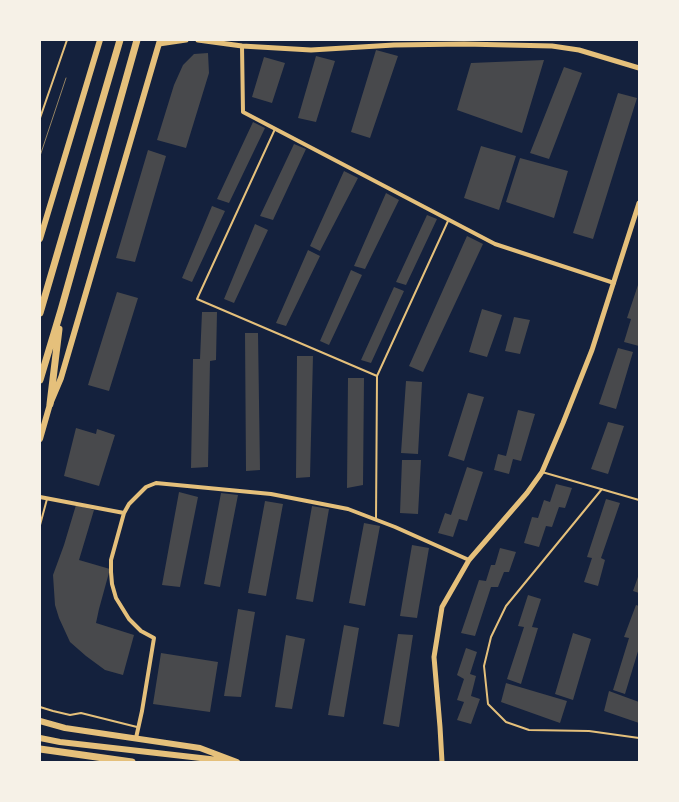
<!DOCTYPE html>
<style>
body{margin:0}
#map{position:relative;width:679px;height:802px;overflow:hidden;background:#14213d;font-family:"Varela Round",sans-serif}
canvas{display:block}
.frame{position:absolute;inset:0;border:41px solid #f6f1e7;pointer-events:none}
</style>
<div id="map">
<canvas width="679" height="802"></canvas>
<div class="frame"></div>
</div>
<script>
const g = document.querySelector('canvas').getContext('2d');
g.lineJoin = 'round';
function fillPath(path, color) { g.fillStyle = color; g.fill(path, 'evenodd'); }
const toPath = rows => new Path2D(rows.map(r => 'M' + r).join(''));
function strokePath(path, color, width, dash) { g.strokeStyle = color; g.lineWidth = width; g.lineCap = dash ? 'butt' : 'round'; g.setLineDash(dash || []); g.stroke(path); }
const building = toPath([
 [376,50,398,56,370,138,351,132],
 [208,53,209,73,186,148,157,140,174,85,183,65,194,54],
 [316,56,335,61,316,122,298,118],
 [264,57,285,63,272,103,252,97],
 [544,60,522,133,457,110,471,63],
 [564,67,582,73,549,159,530,153],
 [618,93,637,98,593,239,573,233],
 [253,122,265,128,229,203,217,199],
 [294,144,306,149,273,220,260,216],
 [481,146,516,156,499,210,464,198],
 [148,150,166,156,135,262,116,258],
 [520,158,568,171,554,218,506,202],
 [344,171,358,178,320,251,310,246],
 [386,193,399,200,365,269,354,266],
 [212,206,225,211,192,282,182,278],
 [427,215,437,219,406,285,396,282],
 [255,224,268,230,234,303,224,299],
 [467,236,483,244,423,372,409,366],
 [308,250,320,256,286,326,276,323],
 [351,270,362,275,329,345,320,341],
 [639,282,639,346,624,342,631,319,627,318],
 [394,287,404,291,371,363,361,360],
 [117,292,138,298,109,391,88,385],
 [482,309,502,315,487,357,469,352],
 [202,312,217,312,216,360,210,361,208,467,191,468,193,359,200,359],
 [514,317,530,320,520,354,505,351],
 [245,333,258,333,260,470,246,471],
 [618,348,633,352,616,409,599,404],
 [297,356,313,356,310,477,296,478],
 [348,378,364,378,363,485,347,488],
 [406,381,422,382,418,454,401,453],
 [468,393,484,397,464,461,448,456],
 [518,410,535,414,521,461,513,459,509,474,494,470,498,454,506,456],
 [608,422,624,426,608,474,591,469],
 [76,428,96,434,97,429,115,435,99,486,64,476],
 [402,460,421,460,418,514,400,513],
 [467,467,483,472,467,521,459,519,453,537,438,533,445,513,451,515],
 [556,484,572,488,565,508,559,507,552,527,546,526,539,547,524,543,532,517,538,518,544,500,550,502],
 [179,492,198,497,180,587,162,585],
 [221,493,238,495,220,587,204,584],
 [606,499,620,503,601,558,605,560,598,586,584,582,592,558,587,557],
 [265,501,283,504,266,596,248,593],
 [76,505,94,510,79,560,110,569,99,609,96,623,134,635,123,675,105,670,86,656,70,642,59,618,55,605,53,575,64,545],
 [312,506,329,509,313,602,296,599],
 [364,523,380,526,365,606,349,603],
 [412,545,429,548,417,618,400,616],
 [500,548,516,552,509,572,504,572,498,587,491,587,475,636,461,633,479,580,486,581,491,565,495,565],
 [639,574,639,593,633,591],
 [528,595,541,599,532,627,538,628,521,684,507,679,524,627,518,626],
 [636,605,639,606,639,636,638,639,639,640,639,648,625,694,613,690,629,638,624,637],
 [238,609,255,612,241,697,224,696],
 [344,625,359,628,344,717,328,715],
 [573,633,591,639,573,700,555,694],
 [398,634,413,635,399,727,383,724],
 [286,635,305,639,292,709,275,707],
 [466,648,477,652,470,674,476,676,471,696,480,699,471,724,457,720,464,702,457,700,464,679,457,675],
 [161,653,218,662,210,712,153,704],
 [506,683,567,701,560,723,501,702],
 [609,691,639,702,639,723,604,711]
]);
const service = toPath([
 [40,118,67,40],
 [275,129,197,299,377,376],
 [542,472,639,500],
 [602,489,506,606,491,637,484,666,488,704,506,722,529,730,589,731,639,738],
 [376,519,377,376,448,221],
 [40,525,47,499],
 [40,707,53,711,70,715,81,713,137,727]
]);
const minor = toPath([
 [242,46,243,112,495,244,614,283],
 [40,497,124,513],
 [136,738,142,711,154,638,141,631,129,619,116,598,112,584,111,572,111,560,124,513,129,504,146,487,156,483,271,494,348,509,395,527,469,560]
]);
const tertiary = toPath([
 [198,40,242,46,311,50,394,45,464,44,552,46,579,50,639,68],
 [159,44,186,40],
 [442,762,440,727,434,657,442,607,469,560,527,493,542,472,563,423,592,350,639,203]
]);
const primary = toPath([
 [40,239,100,40],
 [40,439,50,404,61,378,160,40],
 [40,721,65,728,200,748,237,762],
 [40,738,60,742,227,761]
]);
const trunk = toPath([
 [40,313,120,40],
 [40,380,61,310,137,40],
 [50,404,59,329],
 [40,749,132,762]
]);
const tram = toPath([
 [40,156,66,78]
]);
fillPath(building, '#48494c');
strokePath(service, '#e5c07b', 2);
strokePath(minor, '#e5c07b', 4);
strokePath(tertiary, '#e5c07b', 5);
strokePath(primary, '#e5c07b', 6);
strokePath(trunk, '#e5c07b', 7);
strokePath(tram, '#918062', 1);
</script>
